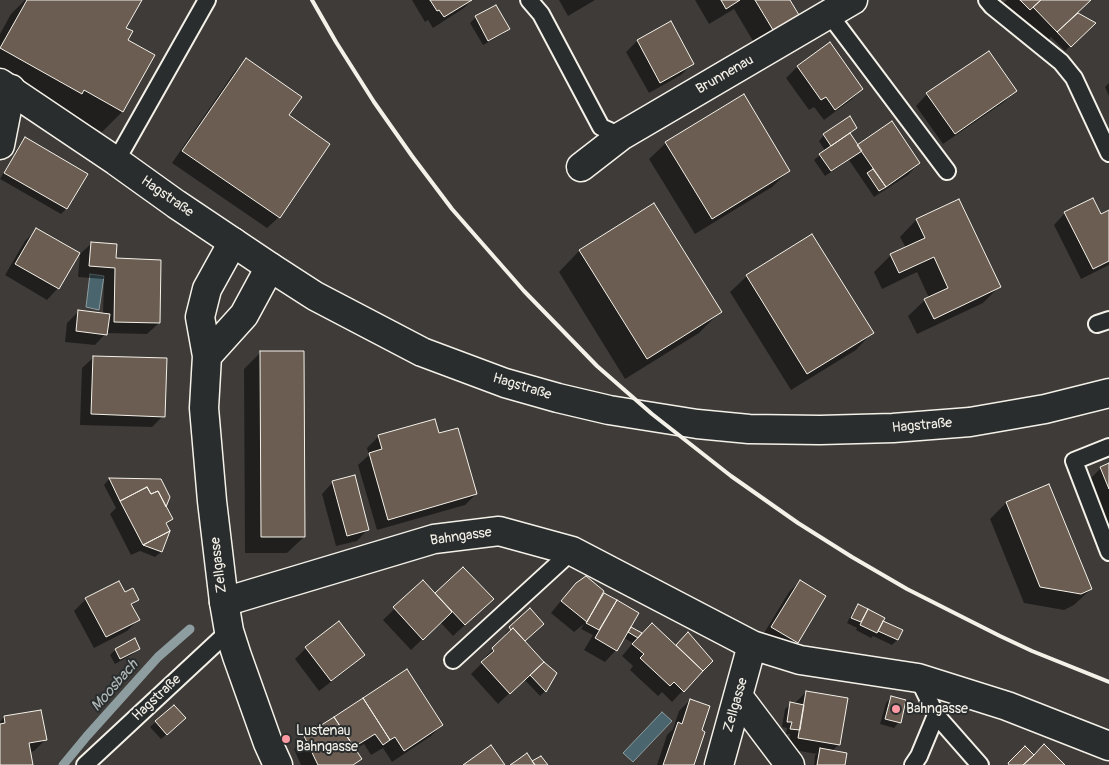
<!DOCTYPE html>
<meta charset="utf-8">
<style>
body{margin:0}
canvas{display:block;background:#3e3b39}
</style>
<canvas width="1109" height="765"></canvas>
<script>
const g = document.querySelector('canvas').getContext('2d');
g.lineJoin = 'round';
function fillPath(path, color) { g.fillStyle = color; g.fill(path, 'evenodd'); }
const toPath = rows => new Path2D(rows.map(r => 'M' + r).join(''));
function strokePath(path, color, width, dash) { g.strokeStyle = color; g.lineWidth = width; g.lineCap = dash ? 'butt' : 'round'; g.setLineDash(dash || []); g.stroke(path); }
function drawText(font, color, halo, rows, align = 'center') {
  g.font = font + ' Pangolin,sans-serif'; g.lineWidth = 4; g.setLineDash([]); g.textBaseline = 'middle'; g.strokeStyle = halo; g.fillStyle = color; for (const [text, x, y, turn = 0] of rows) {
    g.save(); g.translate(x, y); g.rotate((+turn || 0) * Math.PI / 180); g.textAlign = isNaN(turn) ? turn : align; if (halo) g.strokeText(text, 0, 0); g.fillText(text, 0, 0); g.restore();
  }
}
const water = toPath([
 [90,274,104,276,99,310,86,307,90,274],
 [662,712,672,721,633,762,623,753,662,712]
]);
const shadow = toPath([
 [25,0,140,0,125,28,126,40,154,56,122,112,102,132,63,111,0,80,0,34,11,14],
 [412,0,472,0,464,8,433,28,428,20,425,22],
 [559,0,595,0,568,16],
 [695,0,788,0,797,15,781,32,756,46,734,9,709,24],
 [1007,0,1089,0,1076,13,1094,23,1065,51,1051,37,1045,43,1021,17,1018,21,1002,4],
 [495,6,508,29,503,34,483,45,470,23,476,17],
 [637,41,693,63,681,75,649,93,626,52],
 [829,44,862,89,851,100,824,120,814,107,809,110,786,78,797,67],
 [246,60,287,116,279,217,267,228,172,163,235,71],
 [1109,83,1109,96,1105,87],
 [1015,91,1004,102,943,144,916,106,927,94],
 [856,128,849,134,857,146,919,163,908,175,874,197,849,160,825,176,814,160,825,151,819,141,824,135],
 [25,139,86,174,66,209,61,214,0,179,20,144],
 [666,143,789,171,772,187,695,234,649,159],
 [959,201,999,287,983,303,917,334,908,316,925,300,929,298,917,272,882,289,874,272,891,255,906,248,900,237,916,220],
 [653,204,720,312,699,333,625,379,559,272,579,251],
 [1109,211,1109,265,1081,279,1054,225,1065,213,1101,216],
 [36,230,78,254,58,288,47,300,5,275,25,241],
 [92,243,114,260,159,323,147,334,106,333,95,345,65,342,67,323,79,311,103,315,104,279,78,277,80,254],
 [747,276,872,333,856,350,791,390,730,292],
 [260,353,304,537,287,553,245,553,244,369],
 [94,357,163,416,152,427,80,425,82,368],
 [435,420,438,434,476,494,465,505,377,530,358,465,369,455,367,448,378,437],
 [1109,465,1109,528,1090,479,1101,468],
 [109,479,160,480,165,507,171,519,165,525,169,531,161,552,155,557,140,551,131,555,110,514,116,508,104,485],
 [333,482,368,529,357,541,336,546,322,494],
 [1048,486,1091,589,1074,605,1064,610,1024,603,990,519,1006,503],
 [463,569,481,610,453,636,440,622,411,650,383,620,423,581,435,595],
 [800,581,797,642,785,653,761,638,789,592],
 [577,584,600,598,604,594,637,614,628,632,632,628,642,634,676,647,688,634,702,670,672,702,662,692,658,696,630,670,633,666,622,656,633,643,624,638,616,650,605,662,584,650,593,635,581,629,584,624,574,632,551,613,565,596],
 [125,594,137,600,131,606,138,620,127,631,94,648,74,611,86,599],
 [858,606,883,618,882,621,901,631,897,640,892,645,873,636,871,638,856,630,857,628,847,623,853,611],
 [530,610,542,624,524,641,543,662,556,673,545,691,540,696,524,679,498,704,471,674,483,662,481,661,507,636,505,634],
 [139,648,133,654,115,664,110,655,115,650],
 [306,648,363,654,352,666,319,691,295,659],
 [806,692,839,744,831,752,843,765,814,765,815,755,817,754,788,749,790,734,786,734,787,728,782,727,785,709,791,704,794,704],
 [891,697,899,722,894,728,880,724,886,703],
 [690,700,700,731,693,765,657,765,667,735,673,729,679,711],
 [174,706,179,723,161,739,150,727],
 [4,717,45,740,34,751,30,752,32,765,0,765,0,722],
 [442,725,431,736,392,762,383,748,371,755,364,744,354,750,360,759,354,765,301,765,294,749,305,737]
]);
const stream = toPath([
 [63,765,87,736,158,657,190,629]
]);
const building = toPath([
 [27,0,142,0,126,28,133,31,128,40,155,55,123,112,84,90,82,94,0,48,27,0],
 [430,0,472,0,444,17,439,10,437,11,430,0],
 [721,0,740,0,726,9,721,0],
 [755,0,790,0,799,15,773,30,755,0],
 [1020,0,1041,0,1030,10,1020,0],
 [1041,0,1091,0,1057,32,1033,7,1041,0],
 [496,5,510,29,488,41,475,16,496,5],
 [1078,13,1096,23,1071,47,1057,32,1078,13],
 [671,21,694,64,660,83,637,40,671,21],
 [830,42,863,89,835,110,826,97,821,100,797,66,830,42],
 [989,51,1017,91,955,134,926,93,989,51],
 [246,58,302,97,289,115,330,144,280,218,182,151,246,58],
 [744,94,790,171,712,219,665,142,744,94],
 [850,116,857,128,831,146,823,134,850,116],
 [892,121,920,163,886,187,857,145,892,121],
 [850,133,862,151,831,171,819,154,850,133],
 [25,137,88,174,67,209,4,173,25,137],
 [873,169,886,187,879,191,867,173,873,169],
 [1093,198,1101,214,1109,210,1109,261,1093,269,1064,212,1093,198],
 [959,199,1001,287,934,319,924,299,948,288,934,257,899,273,890,254,925,238,916,219,959,199],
 [654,203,722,312,647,359,579,250,654,203],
 [36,228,80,253,59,289,15,264,36,228],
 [812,234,874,333,807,374,746,275,812,234],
 [91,242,117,244,116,258,161,260,160,323,114,322,115,268,89,266,91,242],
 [78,310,110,314,107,335,76,331,78,310],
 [260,351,304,351,305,537,261,537,260,351],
 [93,356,167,358,165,417,91,414,93,356],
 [435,419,439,433,458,428,477,494,388,520,369,453,382,449,378,435,435,419],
 [1109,463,1109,489,1100,467,1109,463],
 [355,475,369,530,347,536,332,481,355,475],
 [109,478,161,479,170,497,166,507,158,491,151,494,147,487,120,501,109,478],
 [1049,484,1092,589,1081,594,1040,587,1006,502,1049,484],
 [147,487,151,494,158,491,173,519,166,523,170,531,143,545,120,501,147,487],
 [170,531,162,552,143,545,170,531],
 [463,567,494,599,465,625,435,593,463,567],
 [586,576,604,591,587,622,561,601,576,583,586,576],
 [423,580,452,612,423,640,393,607,423,580],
 [800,580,826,596,798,643,771,627,800,580],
 [119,581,125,592,133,588,139,600,131,604,140,620,106,637,85,598,119,581],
 [604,593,617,600,599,630,586,623,604,593],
 [617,600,639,613,617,651,595,638,617,600],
 [858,604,868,609,861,622,851,618,858,604],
 [530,608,544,624,525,641,513,628,511,630,509,627,530,608],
 [868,609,885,618,877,633,860,625,868,609],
 [339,621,365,655,331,681,305,647,339,621],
 [883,621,903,630,898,640,878,631,883,621],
 [652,623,703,671,684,692,674,682,670,686,640,658,644,654,632,644,652,623],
 [631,627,642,633,638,638,628,632,631,627],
 [513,628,544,662,510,694,481,662,494,651,492,648,513,628],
 [688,632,713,661,703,671,676,645,688,632],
 [135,638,140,649,120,659,115,649,135,638],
 [544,662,557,673,546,692,530,675,544,662],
 [407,669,443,725,404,751,395,737,390,740,363,698,407,669],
 [806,691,848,698,840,745,798,738,806,691],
 [891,696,906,700,901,723,885,719,891,696],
 [363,698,390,740,383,745,375,734,354,747,334,717,363,698],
 [690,699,710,706,702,730,705,732,694,765,663,765,678,722,682,724,690,699],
 [790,702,804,705,800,730,790,729,792,722,787,722,790,702],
 [174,705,186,718,167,735,155,721,174,705],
 [41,710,47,740,29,743,33,765,0,765,0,724,5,723,4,716,41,710],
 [334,717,362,759,353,765,318,765,304,736,334,717],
 [1044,744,1065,765,1023,765,1034,755,1044,744],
 [491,745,505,765,463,765,491,745],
 [1025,746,1034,755,1023,765,1009,765,1008,763,1025,746],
 [820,748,847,753,845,765,817,765,820,748],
 [527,753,535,765,510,765,516,761,527,753],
 [541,756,548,765,535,765,532,761,541,756]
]);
const service = toPath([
 [529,0,541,14,601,127,621,136],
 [987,0,992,6,1061,62,1074,78,1109,153],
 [829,14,947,171],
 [116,161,207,0],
 [1097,324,1109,320],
 [1109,447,1074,461,1109,552],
 [453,660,572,551],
 [918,678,936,715,980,765],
 [85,765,229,631],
 [913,765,919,756,936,715]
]);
const minor = toPath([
 [0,145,11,89],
 [581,167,621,136,853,0],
 [224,602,434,539,499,531,572,551,752,645,800,660,918,678,1007,706,1109,746],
 [738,696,790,765],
 [719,765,752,645]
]);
const secondary = toPath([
 [233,242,207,289,200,317,207,356,204,408,212,501,224,602,229,631,237,656,268,743,278,765],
 [207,356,244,315,270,267]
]);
const primary = toPath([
 [0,83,116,161,176,204,270,267,315,296,422,352,505,383,558,398,609,410,697,424,749,429,820,430,893,428,970,422,1045,409,1109,393]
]);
const rail = toPath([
 [312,0,336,42,374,102,412,156,452,209,524,291,563,331,597,366,652,414,731,476,798,523,852,557,907,589,1000,636,1032,651,1109,682]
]);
const markers = [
 [896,709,5,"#ff9aa2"],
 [286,739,5,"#ff9aa2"]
];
const streetNames = [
 ["Brunnenau",725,75,-30],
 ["Hagstraße",167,197,35],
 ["Hagstraße",522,387,17],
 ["Hagstraße",922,426,-5],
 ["Bahngasse",461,537,-8],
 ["Zellgasse",219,565,-97],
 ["Hagstraße",157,698,-43],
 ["Zellgasse",736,705,-74]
];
const poiNames = [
 ["Bahngasse",906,709],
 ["Lustenau",296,731],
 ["Bahngasse",296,747]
];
const waterNames = [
 ["Moosbach",115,686,-49]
];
fillPath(water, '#4a656e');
strokePath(water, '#8e9d9f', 1);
fillPath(shadow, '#0007');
strokePath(stream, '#8e9d9f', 9);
fillPath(building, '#6b5d52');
strokePath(building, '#f4f1e8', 1);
strokePath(service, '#f4f1e8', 20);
strokePath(minor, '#f4f1e8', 31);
strokePath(secondary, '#f4f1e8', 31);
strokePath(primary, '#f4f1e8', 31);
strokePath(service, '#2a2d2e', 16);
strokePath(minor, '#2a2d2e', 28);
strokePath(secondary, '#2a2d2e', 28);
strokePath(primary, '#2a2d2e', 28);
strokePath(rail, '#f4f1e8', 4);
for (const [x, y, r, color] of markers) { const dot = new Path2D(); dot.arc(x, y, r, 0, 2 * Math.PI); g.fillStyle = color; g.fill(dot); strokePath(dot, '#2a2d2e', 2); }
drawText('14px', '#f4f1e8', '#2a2d2e', streetNames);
drawText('14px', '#f4f1e8', '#2a2d2e', poiNames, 'left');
drawText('italic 15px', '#b0b9b7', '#2a2d2e', waterNames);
</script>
